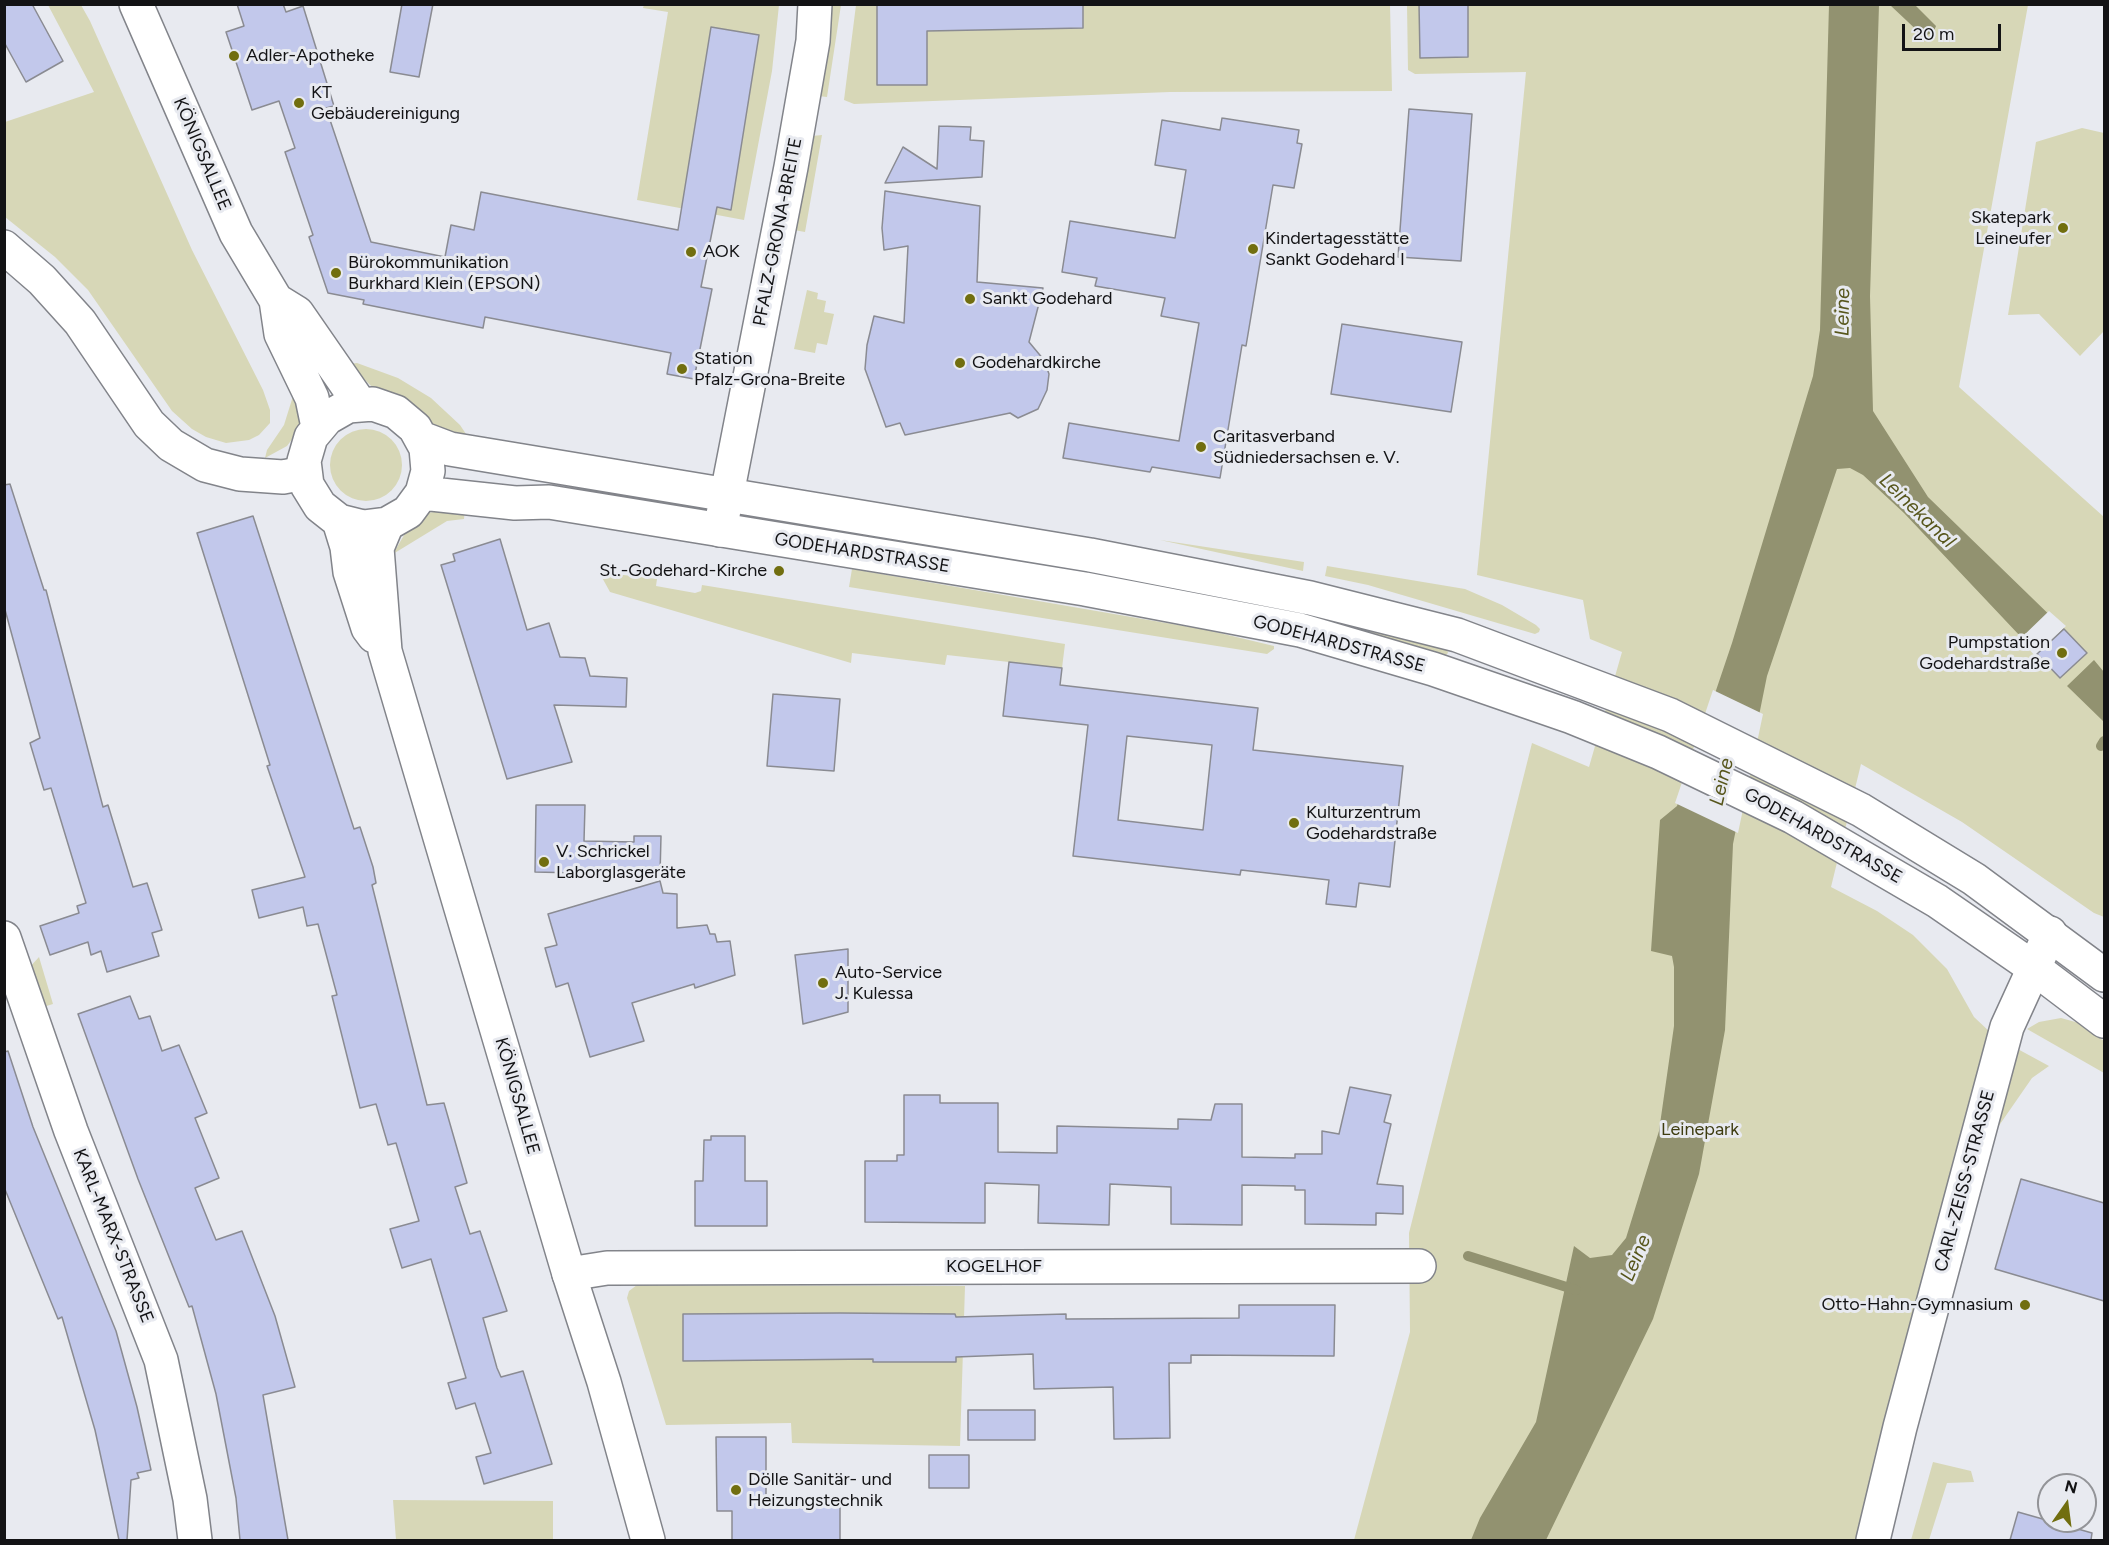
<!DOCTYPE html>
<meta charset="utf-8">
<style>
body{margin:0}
#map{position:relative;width:2109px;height:1545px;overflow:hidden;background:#e8eaf0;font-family:Figtree,sans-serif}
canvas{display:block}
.frame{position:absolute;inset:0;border:6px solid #131315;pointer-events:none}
.north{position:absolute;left:2037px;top:1473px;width:60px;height:60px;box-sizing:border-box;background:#e8eaf0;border:2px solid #939498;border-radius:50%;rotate:14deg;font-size:16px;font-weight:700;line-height:24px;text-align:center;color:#131315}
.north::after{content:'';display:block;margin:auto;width:21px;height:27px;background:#716e0f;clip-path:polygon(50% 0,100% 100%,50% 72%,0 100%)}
.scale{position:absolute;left:1902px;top:24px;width:99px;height:27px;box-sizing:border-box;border:3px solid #131315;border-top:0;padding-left:8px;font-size:18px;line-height:21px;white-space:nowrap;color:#131315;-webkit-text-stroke:4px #e8eaf0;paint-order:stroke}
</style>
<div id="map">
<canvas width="2109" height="1545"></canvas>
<div class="frame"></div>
<div class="north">N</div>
<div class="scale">20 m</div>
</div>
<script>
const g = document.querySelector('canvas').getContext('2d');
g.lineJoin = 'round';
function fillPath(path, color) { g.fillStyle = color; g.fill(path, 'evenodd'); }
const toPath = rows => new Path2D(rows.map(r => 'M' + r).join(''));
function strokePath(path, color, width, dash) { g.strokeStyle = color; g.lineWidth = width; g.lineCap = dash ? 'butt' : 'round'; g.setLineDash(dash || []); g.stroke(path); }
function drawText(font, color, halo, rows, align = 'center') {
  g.font = font + ' Figtree,sans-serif'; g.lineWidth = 6; g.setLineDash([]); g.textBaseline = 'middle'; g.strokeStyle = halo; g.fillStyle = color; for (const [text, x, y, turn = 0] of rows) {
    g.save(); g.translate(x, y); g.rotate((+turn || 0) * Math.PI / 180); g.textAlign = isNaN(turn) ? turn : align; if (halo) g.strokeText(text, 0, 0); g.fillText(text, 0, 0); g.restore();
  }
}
const green = toPath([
 [48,5,81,5,90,21,192,250,263,390,270,410,270,423,259,435,249,440,226,443,206,437,192,429,172,411,88,290,55,257,5,217,5,122,94,92],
 [644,5,779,5,772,71,744,220,637,200,668,12,643,8],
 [831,5,841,5,827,97,818,96],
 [856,5,1390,5,1392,91,1170,92,854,104,844,100],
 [1407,5,2028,5,1959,387,2104,517,2104,917,2094,913,1962,822,1861,764,1831,887,1877,911,1913,935,1947,969,1974,1017,1991,1033,1857,1540,1354,1540,1410,1332,1409,1233,1532,743,1589,767,1622,652,1590,639,1583,600,1477,575,1526,72,1415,74,1408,70],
 [2082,128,2104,133,2104,331,2080,356,2039,314,2008,315,2036,142],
 [822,135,805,232,794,230,812,136],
 [807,290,818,293,817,299,826,301,824,312,834,314,827,345,817,343,815,353,794,349],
 [357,363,398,378,431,398,460,425,466,434,465,440,438,431,370,385,349,364],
 [294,393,301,421,299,430,287,446,265,458,267,450,284,425],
 '330 465a36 36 0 1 1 72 0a36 36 0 1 1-72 0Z',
 [465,508,464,519,447,521,393,554,410,525,426,513],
 [813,523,1085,569,1279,606,1447,649,1448,653,1445,656,812,530],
 [1160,540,1304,562,1303,571],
 [1327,566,1465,589,1502,605,1536,625,1540,629,1539,632,1535,634,1368,585,1325,576],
 [852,569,1207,630,1274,646,1274,649,1267,654,849,587],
 [599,572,657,579,656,586,695,593,701,591,702,585,1065,644,1062,668,947,655,945,665,852,653,851,663,610,592],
 [39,957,53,1004,40,1008,28,969],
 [2061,1018,2079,1023,2104,1041,2104,1073,2027,1029,2039,1022],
 [2014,1047,2049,1066,2032,1078,1989,1140],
 [637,1285,965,1286,960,1446,792,1443,791,1423,666,1425,627,1298,629,1291],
 [1933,1462,1971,1471,1974,1482,1947,1483,1929,1540,1911,1540],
 [393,1500,553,1501,553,1540,396,1540]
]);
const water = toPath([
 [1829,5,1879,5,1870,296,1873,411,1928,497,2064,629,2037,654,1904,513,1863,475,1850,468,1837,469,1767,676,1733,844,1725,1030,1699,1174,1653,1319,1546,1540,1471,1540,1480,1518,1536,1422,1574,1246,1590,1258,1612,1255,1626,1238,1659,1131,1674,1026,1674,967,1672,956,1651,951,1660,820,1677,806,1732,643,1813,376,1820,330],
 [1890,5,1915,5,1936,26,1934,31,1924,37],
 [2094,660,2104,672,2104,722,2067,686]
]);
const pier = toPath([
 [2049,611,2066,626,2035,656,2020,639],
 [1713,690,1763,714,1738,833,1675,803]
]);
const stream = toPath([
 [2101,746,2104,741],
 [1468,1256,1576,1290]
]);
const building = toPath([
 [4,4,32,4,63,61,26,82,4,42,4,4],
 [237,4,283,4,286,12,303,6,334,106,326,108,371,242,445,257,451,225,474,230,481,192,678,230,711,27,759,35,731,210,717,207,701,287,712,289,694,379,667,374,671,353,485,317,483,328,363,304,364,300,328,293,309,237,313,235,285,152,295,148,279,101,252,110,226,32,244,26,237,4],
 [402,4,433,4,419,77,390,72,402,4],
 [877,4,1083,4,1083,28,927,31,927,85,877,85,877,4],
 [1419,4,1468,4,1468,57,1420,58,1419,4],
 [1409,109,1472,114,1461,261,1398,257,1409,109],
 [1222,118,1299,130,1297,143,1302,144,1294,188,1273,185,1246,346,1242,345,1220,478,1152,467,1150,472,1063,458,1069,423,1179,441,1199,323,1161,316,1165,298,1095,286,1097,278,1062,272,1070,221,1175,238,1186,170,1155,165,1162,120,1220,130,1222,118],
 [939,126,971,127,970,140,984,141,982,177,885,183,903,147,937,169,939,126],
 [885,191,980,206,977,282,1043,288,1029,342,1044,360,1049,374,1047,390,1038,409,1018,418,1010,413,905,435,900,423,886,427,865,369,867,345,874,316,904,323,908,246,884,250,882,228,885,191],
 [1342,324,1462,342,1451,412,1331,394,1342,324],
 [10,484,44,590,46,590,103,807,108,805,133,887,147,883,162,930,152,933,159,956,107,972,101,951,91,955,88,942,50,955,40,926,79,913,77,906,86,903,51,788,44,790,30,743,40,738,4,606,4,485,10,484],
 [253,516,354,829,360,827,373,867,376,883,372,885,427,1105,444,1103,467,1183,455,1187,470,1234,480,1231,507,1311,483,1318,497,1368,501,1377,523,1371,552,1464,484,1484,476,1457,491,1453,475,1403,456,1409,448,1383,466,1378,431,1259,402,1268,390,1229,419,1221,396,1143,388,1145,376,1104,360,1108,332,996,337,995,318,924,307,926,303,907,259,918,252,890,305,877,267,766,270,765,197,533,253,516],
 [500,539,527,630,549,623,560,657,585,658,590,676,627,678,626,707,554,705,572,762,507,779,441,565,455,561,453,554,500,539],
 [2064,629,2087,653,2060,678,2037,654,2064,629],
 [1009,662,1062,668,1060,685,1258,708,1253,750,1403,766,1390,887,1359,883,1356,907,1326,904,1329,880,1241,870,1240,875,1073,856,1088,725,1003,716,1009,662],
 [1127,736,1212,745,1203,830,1118,820,1127,736],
 [773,694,840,699,834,771,767,766,773,694],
 [536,805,585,805,584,841,634,842,634,836,661,836,660,875,535,872,536,805],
 [660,881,663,893,677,894,677,928,707,925,710,934,715,934,717,942,730,941,735,975,695,988,694,984,632,1003,644,1041,590,1057,568,983,556,987,545,948,557,945,548,914,660,881],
 [848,949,848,1012,803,1024,795,955,848,949],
 [130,996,139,1019,150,1016,162,1051,179,1045,207,1113,195,1118,219,1178,195,1188,216,1240,242,1231,275,1316,295,1387,263,1395,288,1540,240,1540,236,1498,216,1394,192,1306,189,1307,138,1179,78,1014,130,996],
 [8,1051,33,1127,116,1331,137,1407,151,1470,137,1473,139,1478,131,1480,127,1540,119,1540,95,1430,62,1317,58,1319,4,1187,4,1052,8,1051],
 [1350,1087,1391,1095,1384,1122,1391,1124,1377,1184,1403,1186,1403,1214,1376,1213,1376,1225,1305,1224,1305,1190,1295,1190,1295,1186,1242,1185,1242,1225,1171,1224,1171,1187,1110,1184,1109,1225,1038,1223,1039,1185,985,1183,985,1223,865,1222,865,1161,897,1161,897,1155,904,1155,904,1095,940,1095,940,1103,998,1103,998,1152,1057,1153,1057,1126,1178,1129,1178,1119,1211,1120,1215,1104,1242,1104,1242,1157,1295,1158,1295,1154,1322,1154,1322,1131,1339,1134,1350,1087],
 [711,1136,745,1136,745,1181,767,1181,767,1226,695,1226,695,1181,703,1181,704,1140,711,1140,711,1136],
 [2021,1179,2104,1203,2104,1301,1995,1269,2021,1179],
 [1239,1305,1335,1305,1334,1356,1191,1355,1191,1363,1169,1363,1170,1438,1114,1439,1113,1387,1034,1389,1033,1354,956,1357,956,1362,873,1362,873,1359,683,1361,683,1314,840,1313,955,1314,956,1317,1066,1314,1066,1319,1239,1318,1239,1305],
 [968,1410,1035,1410,1035,1440,968,1440,968,1410],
 [716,1437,766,1437,766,1500,840,1499,840,1540,732,1540,732,1511,717,1511,716,1437],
 [929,1455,969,1455,969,1488,929,1488,929,1455],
 [2018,1512,2092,1533,2091,1540,2010,1540,2018,1512]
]);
const minor = toPath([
 [4,247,42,280,80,322,149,424,171,445,205,465,240,474,283,477,304,473],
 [720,530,791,167,813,41,815,4],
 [4,938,71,1131,161,1360,190,1499,195,1540],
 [569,1274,607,1268,1419,1266],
 [1873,1540,1900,1427,2007,1027,2050,933]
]);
const tertiary = toPath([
 [136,4,236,233,276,300,281,334,312,398,318,427],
 [276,300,297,313,360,404],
 [421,438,450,449,1090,555,1310,598,1457,635,1670,715,1861,810,1974,879,2104,975],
 [422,493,515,503,549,502,1085,589,1300,630,1433,669,1572,717,1658,752,1793,817,1937,901,2034,968,2104,1021],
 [339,521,347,547,350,572,368,628,374,636],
 [387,524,363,527,339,521,320,506,307,485,304,461,311,437,327,418,348,406,373,404,396,412,415,428,426,448,428,471,422,493,408,512,387,524,377,548,385,651,569,1274,604,1382,648,1540]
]);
const markers = [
 [234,56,6,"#716e0f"],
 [299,103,6,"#716e0f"],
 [2063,228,6,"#716e0f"],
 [1253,249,6,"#716e0f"],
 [691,252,6,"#716e0f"],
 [336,273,6,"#716e0f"],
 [970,299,6,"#716e0f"],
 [960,363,6,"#716e0f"],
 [682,369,6,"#716e0f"],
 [1201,447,6,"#716e0f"],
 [779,571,6,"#716e0f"],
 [2062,653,6,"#716e0f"],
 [1294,823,6,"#716e0f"],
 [544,862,6,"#716e0f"],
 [823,983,6,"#716e0f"],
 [2025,1305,6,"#716e0f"],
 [736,1490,6,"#716e0f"]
];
const poiNames = [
 ["Adler-Apotheke",246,56],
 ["KT",311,93],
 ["Gebäudereinigung",311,114],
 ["Skatepark",2051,218,"right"],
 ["Leineufer",2051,239,"right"],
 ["Kindertagesstätte",1265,239],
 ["Sankt Godehard I",1265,260],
 ["AOK",703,252],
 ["Bürokommunikation",348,263],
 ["Burkhard Klein (EPSON)",348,284],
 ["Sankt Godehard",982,299],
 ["Station",694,359],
 ["Pfalz-Grona-Breite",694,380],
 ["Godehardkirche",972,363],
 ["Caritasverband",1213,437],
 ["Südniedersachsen e. V.",1213,458],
 ["St.-Godehard-Kirche",767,571,"right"],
 ["Pumpstation",2050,643,"right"],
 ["Godehardstraße",2050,664,"right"],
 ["Kulturzentrum",1306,813],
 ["Godehardstraße",1306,834],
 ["V. Schrickel",556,852],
 ["Laborglasgeräte",556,873],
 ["Auto-Service",835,973],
 ["J. Kulessa",835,994],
 ["Otto-Hahn-Gymnasium",2013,1305,"right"],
 ["Dölle Sanitär- und",748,1480],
 ["Heizungstechnik",748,1501]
];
const streetNames = [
 ["KÖNIGSALLEE",202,154,67],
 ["PFALZ-GRONA-BREITE",778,232,-79],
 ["GODEHARDSTRASSE",862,553,9],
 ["GODEHARDSTRASSE",1339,644,15],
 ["GODEHARDSTRASSE",1823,836,29],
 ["KÖNIGSALLEE",517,1096,74],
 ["CARL-ZEISS-STRASSE",1965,1181,-75],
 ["KARL-MARX-STRASSE",113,1236,68],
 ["KOGELHOF",994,1267]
];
const parkNames = [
 ["Leinepark",1700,1130]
];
const waterNames = [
 ["Leine",1843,312,-89],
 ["Leinekanal",1917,511,44],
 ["Leine",1722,782,-77],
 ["Leine",1636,1258,-67]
];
fillPath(green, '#d7d7b7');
fillPath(water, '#929270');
fillPath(pier, '#e8eaf0');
strokePath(stream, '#929270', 10);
fillPath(building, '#c2c8eb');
strokePath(building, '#8a8b92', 1.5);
strokePath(minor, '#82848a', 36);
strokePath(tertiary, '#82848a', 36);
strokePath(minor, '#fff', 33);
strokePath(tertiary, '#fff', 33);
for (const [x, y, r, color] of markers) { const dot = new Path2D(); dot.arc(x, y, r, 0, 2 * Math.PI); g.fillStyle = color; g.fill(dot); strokePath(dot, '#e8eaf0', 2); }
drawText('18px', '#131315', '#e8eaf0', poiNames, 'left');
drawText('18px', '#131315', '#e8eaf0', streetNames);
drawText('18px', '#3e3c11', '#e8eaf0', parkNames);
drawText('italic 20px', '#57561c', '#e8eaf0', waterNames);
</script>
